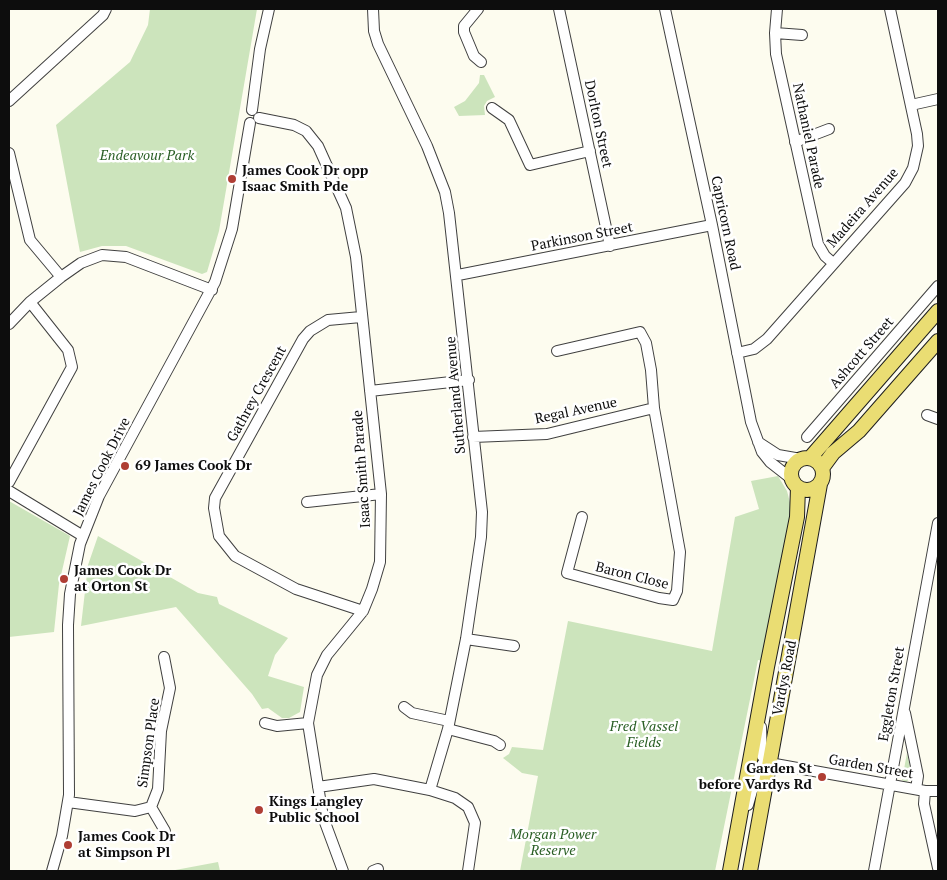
<!DOCTYPE html>
<style>
body{margin:0}
#map{position:relative;width:947px;height:880px;overflow:hidden;background:#fdfcef;font-family:"PT Serif",serif}
canvas{display:block}
.frame{position:absolute;inset:0;border:10px solid #0d0d0d;pointer-events:none}
</style>
<div id="map">
<canvas width="947" height="880"></canvas>
<div class="frame"></div>
</div>
<script>
const g = document.querySelector('canvas').getContext('2d');
g.lineJoin = 'round';
function fillPath(path, color) { g.fillStyle = color; g.fill(path, 'evenodd'); }
const toPath = rows => new Path2D(rows.map(r => 'M' + r).join(''));
function strokePath(path, color, width, dash) { g.strokeStyle = color; g.lineWidth = width; g.lineCap = dash ? 'butt' : 'round'; g.setLineDash(dash || []); g.stroke(path); }
function drawText(font, color, halo, rows, align = 'center') {
  g.font = font + ' "PT Serif",serif'; g.lineWidth = 5; g.setLineDash([]); g.textBaseline = 'middle'; g.strokeStyle = halo; g.fillStyle = color; for (const [text, x, y, turn = 0] of rows) {
    g.save(); g.translate(x, y); g.rotate((+turn || 0) * Math.PI / 180); g.textAlign = isNaN(turn) ? turn : align; if (halo) g.strokeText(text, 0, 0); g.fillText(text, 0, 0); g.restore();
  }
}
const green = toPath([
 [150,9,257,9,219,231,207,272,202,274,126,246,102,246,80,252,56,125,130,62,148,25],
 [480,75,484,75,495,97,487,101,484,106,485,115,459,116,454,107,465,101,479,83],
 [778,476,787,491,792,510,763,661,758,660,715,871,520,871,538,776,522,773,503,758,509,754,512,747,543,750,568,621,712,651,735,517,759,509,751,481],
 [9,501,70,536,59,584,54,632,9,637],
 [98,536,198,593,217,597,219,604,288,638,275,655,268,676,304,687,300,712,289,718,282,718,268,708,262,709,252,694,176,607,81,626,88,565],
 [907,753,912,777,906,782,902,780],
 [218,862,220,871,170,871]
]);
const minor = toPath([
 [373,9,374,31,378,44,427,146,445,192,449,213,482,512,481,537,466,639,448,729,430,790],
 [478,9,464,26,464,32,474,56,481,62],
 [559,9,610,246],
 [665,9,712,225,751,422,762,452,770,462,793,480],
 [777,9,775,33,776,54,818,244,825,256,833,263],
 [775,33,802,35],
 [9,101,103,15,106,9],
 [911,105,938,99],
 [492,108,509,120,530,165,590,151],
 [252,110,260,49,269,9],
 [259,118,294,125,306,131,318,146,346,208,356,257,381,494,380,562,372,589,363,611,327,655,317,675,308,723,323,817,343,871],
 [795,142,829,129],
 [9,153,30,240,61,277],
 [458,275,712,225],
 [361,317,328,320,310,331,303,339,215,498,214,508,219,536,235,556,296,589,363,611],
 [9,324,30,302,61,277,81,263,102,255,126,257,212,290],
 [557,351,640,332,646,343,651,370,654,408,680,552,677,591,673,600,659,598,567,573,582,517],
 [737,353,754,349,767,339,905,183,913,168,918,146,917,134,890,9],
 [370,391,469,380],
 [927,415,938,419],
 [473,437,547,434,654,408],
 [807,437,938,286],
 [758,442,778,455,801,459],
 [9,482,72,367,68,350,30,302],
 [9,491,83,536],
 [307,502,381,494],
 [466,639,514,646],
 [404,707,412,713,449,721],
 [905,713,918,776,916,789],
 [265,723,277,726,308,723],
 [761,727,762,756,769,762],
 [448,729,494,741,500,745],
 [318,787,374,779,430,790,455,798,468,807,475,823,468,871],
 [925,791,924,804,938,868],
 [68,802,135,811,151,807,158,789,161,731,170,688,164,657],
 [748,805,758,770,764,762,925,791,938,791],
 [151,807,165,831],
 [52,871,62,836,69,795,68,625,70,594,80,544,99,496,215,282,232,229,250,123],
 [373,871,378,869],
 [874,871,938,523]
]);
const major = toPath([
 [810,458,938,311],
 '791 474a16 16 0 1 1 32 0a16 16 0 1 1-32 0Z',
 [822,468,833,453,859,431,938,341],
 [730,871,767,667,797,517,798,487],
 [750,871,820,484]
]);
const markers = [
 [232,179,5,"#af3e34"],
 [125,466,5,"#af3e34"],
 [64,579,5,"#af3e34"],
 [822,777,5,"#af3e34"],
 [259,810,5,"#af3e34"],
 [68,845,5,"#af3e34"]
];
const streetNames = [
 ["Dorlton Street",598,124,78],
 ["Nathaniel Parade",808,136,78],
 ["Madeira Avenue",863,208,-49],
 ["Capricorn Road",725,223,78],
 ["Parkinson Street",582,237,-11],
 ["Ashcott Street",862,353,-49],
 ["Gathrey Crescent",257,394,-61],
 ["Sutherland Avenue",456,395,-95],
 ["Regal Avenue",576,411,-12],
 ["James Cook Drive",102,467,-63],
 ["Isaac Smith Parade",362,469,-94],
 ["Baron Close",632,576,14],
 ["Vardys Road",785,678,-79],
 ["Eggleton Street",892,694,-80],
 ["Simpson Place",149,743,-82],
 ["Garden Street",871,767,10]
];
const parkNames = [
 ["Endeavour Park",147,156],
 ["Fred Vassel",644,727],
 ["Fields",644,743],
 ["Morgan Power",553,835],
 ["Reserve",553,851]
];
const poiNames = [
 ["James Cook Dr opp",242,171],
 ["Isaac Smith Pde",242,187],
 ["69 James Cook Dr",135,466],
 ["James Cook Dr",74,571],
 ["at Orton St",74,587],
 ["Garden St",812,769,"right"],
 ["before Vardys Rd",812,785,"right"],
 ["Kings Langley",269,802],
 ["Public School",269,818],
 ["James Cook Dr",78,837],
 ["at Simpson Pl",78,853]
];
fillPath(green, '#cce4bc');
strokePath(minor, '#404040', 12);
strokePath(major, '#1e1e1e', 16);
strokePath(minor, '#fff', 10);
strokePath(major, '#eadd73', 14);
for (const [x, y, r, color] of markers) { const dot = new Path2D(); dot.arc(x, y, r, 0, 2 * Math.PI); g.fillStyle = color; g.fill(dot); strokePath(dot, '#fff', 2); }
drawText('14px', '#0d0d0d', '#fff', streetNames);
drawText('italic 14px', '#295e24', '#fff', parkNames);
drawText('bold 14px', '#0d0d0d', '#fff', poiNames, 'left');
</script>
